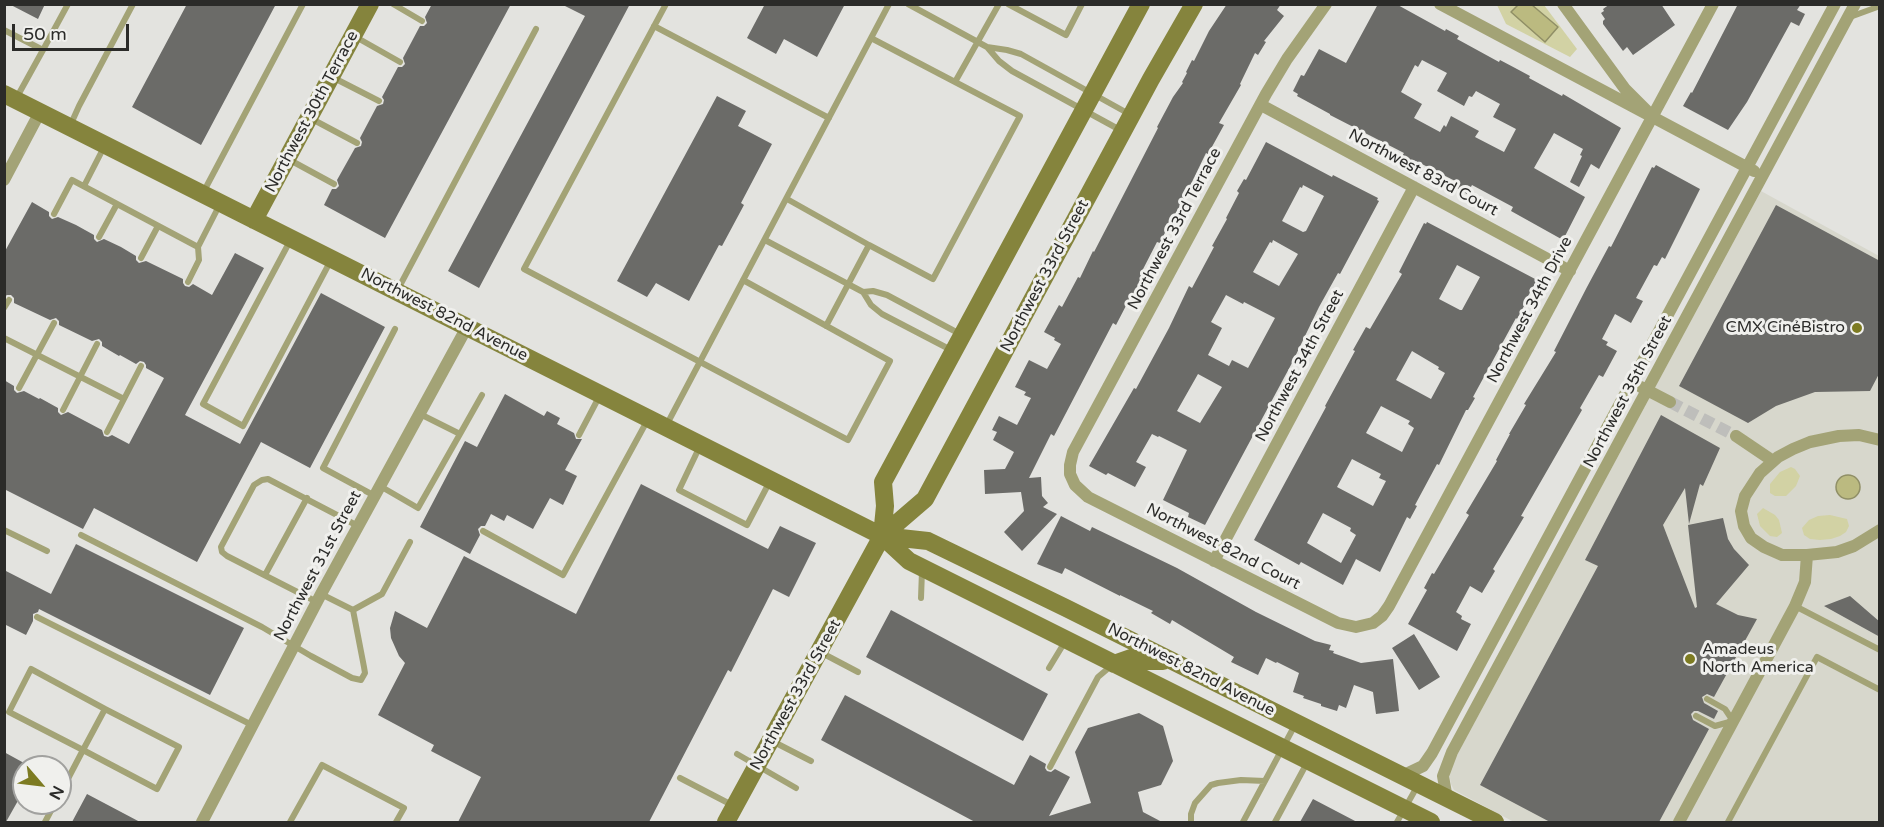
<!DOCTYPE html>
<meta charset="utf-8">
<style>
body{margin:0}
#map{position:relative;width:1884px;height:827px;overflow:hidden;background:#e3e3df;font-family:"Varela Round",sans-serif}
canvas{display:block}
.frame{position:absolute;inset:0;border:6px solid #2b2b29;pointer-events:none}
.north{position:absolute;left:12px;top:755px;width:60px;height:60px;box-sizing:border-box;background:#f0f0ed;border:2px solid #a1a19f;border-radius:50%;rotate:118deg;font-size:16px;font-weight:700;line-height:24px;text-align:center;color:#2b2b29}
.north::after{content:'';display:block;margin:auto;width:21px;height:27px;background:#7d7b22;clip-path:polygon(50% 0,100% 100%,50% 72%,0 100%)}
.scale{position:absolute;left:12px;top:24px;width:117px;height:27px;box-sizing:border-box;border:3px solid #2b2b29;border-top:0;padding-left:8px;font-size:18px;line-height:21px;white-space:nowrap;color:#2b2b29;-webkit-text-stroke:4px #f0f0ed;paint-order:stroke}
</style>
<div id="map">
<canvas width="1884" height="827"></canvas>
<div class="frame"></div>
<div class="north">N</div>
<div class="scale">50 m</div>
</div>
<script>
const g = document.querySelector('canvas').getContext('2d');
g.lineJoin = 'round';
function fillPath(path, color) { g.fillStyle = color; g.fill(path, 'evenodd'); }
const toPath = rows => new Path2D(rows.map(r => 'M' + r).join(''));
function strokePath(path, color, width, dash) { g.strokeStyle = color; g.lineWidth = width; g.lineCap = dash ? 'butt' : 'round'; g.setLineDash(dash || []); g.stroke(path); }
function drawText(font, color, halo, rows, align = 'center') {
  g.font = font + ' "Varela Round",sans-serif'; g.lineWidth = 6; g.setLineDash([]); g.textBaseline = 'middle'; g.strokeStyle = halo; g.fillStyle = color; for (const [text, x, y, turn = 0] of rows) {
    g.save(); g.translate(x, y); g.rotate((+turn || 0) * Math.PI / 180); g.textAlign = isNaN(turn) ? turn : align; if (halo) g.strokeText(text, 0, 0); g.fillText(text, 0, 0); g.restore();
  }
}
const built = toPath([
 [1761,191,1879,256,1879,822,1514,822,1454,790,1451,784,1449,773,1451,766]
]);
const green = toPath([
 [1497,5,1544,5,1577,49,1570,57,1506,24],
 [1791,467,1795,469,1800,476,1796,486,1786,496,1775,496,1770,493,1770,484,1780,472],
 [1763,508,1775,515,1779,520,1782,533,1777,537,1770,536,1760,526,1757,514],
 [1830,515,1847,519,1849,526,1846,532,1840,536,1831,539,1820,540,1810,539,1804,535,1802,528,1809,520,1818,516]
]);
const water = toPath([
 [1518,5,1532,5,1558,27,1545,42,1511,12,1518,5],
 '1836 487a12 12 0 1 1 24 0a12 12 0 1 1-24 0Z'
]);
const building = toPath([
 [9,4,45,4,38,19],
 [187,4,276,4,201,145,132,107],
 [432,4,511,4,385,238,324,205,332,189,336,189,339,186,337,180,355,148,361,146,362,142,360,138,377,106,383,104,384,100,382,97,398,67,402,67,405,64,403,58,420,26,424,26,427,23,425,17],
 [561,4,630,4,479,288,448,271,585,16],
 [765,4,845,4,817,57,784,39,776,54,747,38],
 [1227,4,1281,4,1277,10,1284,16,1264,41,1266,42,1258,55,1255,53,1240,84,1241,85,1219,123,1224,125,1208,154,1206,153,1175,217,1173,216,1160,243,1157,242,1140,275,1143,276,1131,299,1130,298,1116,325,1113,323,1054,436,1051,434,1029,478,1041,477,1042,496,1048,503,1043,507,1057,514,1022,551,1004,532,1024,511,1021,492,985,494,984,470,1005,469,1014,452,993,440,997,432,992,430,999,416,1017,425,1031,398,1024,395,1026,392,1015,387,1029,360,1047,369,1061,344,1054,340,1055,338,1044,332,1059,305,1062,307,1078,277,1080,278,1093,251,1094,252,1158,128,1157,127,1173,97,1183,83,1182,82,1187,73,1186,72,1192,60,1194,61,1209,31],
 [1378,4,1396,4,1445,31,1446,29,1459,36,1457,39,1499,62,1500,60,1517,69,1530,76,1529,78,1562,96,1563,94,1621,128,1599,169,1591,164,1579,187,1570,182,1582,156,1580,155,1583,149,1554,133,1534,168,1585,197,1563,240,1511,211,1513,207,1472,185,1467,194,1456,188,1459,183,1416,161,1415,163,1402,156,1404,153,1330,115,1330,114,1297,96,1298,94,1293,91,1301,75,1304,76,1319,49,1346,63],
 [1422,60,1447,73,1437,91,1464,106,1469,96,1472,97,1476,91,1500,104,1493,117,1516,129,1504,152,1475,137,1479,131,1451,116,1446,127,1444,125,1440,132,1414,118,1422,104,1401,92,1415,65,1418,67],
 [1610,4,1661,4,1675,25,1633,55,1627,47,1623,51,1603,24,1603,21,1605,19,1601,13,1604,11,1603,9],
 [1738,4,1801,4,1797,10,1805,14,1799,26,1791,22,1747,102,1728,130,1683,106,1691,92,1692,93],
 [717,96,746,111,738,126,772,144,741,203,744,205,722,246,719,245,689,301,656,283,647,297,617,281],
 [1266,142,1332,177,1333,175,1378,198,1377,200,1379,201,1340,274,1338,273,1319,307,1292,363,1205,525,1188,517,1189,513,1163,500,1187,450,1159,436,1158,437,1152,434,1136,462,1146,467,1135,487,1108,473,1106,475,1089,466,1134,388,1136,389,1169,328,1189,286,1192,288,1214,247,1212,246,1227,219,1226,218,1239,193,1237,191,1244,179,1246,180],
 [1303,185,1324,196,1306,231,1303,232,1282,221,1300,187,1302,188],
 [1273,240,1298,254,1279,286,1253,272,1270,242,1272,243],
 [1226,295,1243,304,1244,302,1275,318,1248,368,1232,360,1229,366,1208,355,1222,328,1211,322],
 [1198,374,1222,387,1200,423,1177,411],
 [1656,165,1700,189,1665,259,1662,257,1657,266,1654,265,1636,298,1643,301,1631,323,1615,314,1602,339,1608,342,1606,345,1617,351,1603,377,1599,375,1580,408,1582,410,1521,516,1524,517,1493,569,1495,571,1482,593,1470,586,1456,612,1462,616,1461,619,1471,624,1457,651,1408,624,1427,590,1424,588,1432,573,1434,574,1469,515,1466,513,1497,461,1496,460,1510,434,1509,434,1526,405,1524,404,1556,352,1554,351,1587,287,1609,246,1611,247,1652,167,1654,168],
 [32,202,49,212,49,216,52,219,58,217,76,225,94,235,94,239,97,242,104,239,121,247,136,256,136,260,139,263,146,261,183,279,183,283,185,286,189,287,193,284,212,295,235,253,264,268,185,415,240,444,321,293,385,327,310,468,261,442,197,562,94,508,83,529,4,489,4,380,14,386,14,390,17,393,24,391,39,399,40,398,58,408,58,412,61,415,68,412,102,430,104,436,108,437,112,435,129,444,164,378,146,368,146,365,144,362,140,361,136,364,120,355,119,356,102,346,102,342,99,339,92,341,59,325,59,321,56,318,50,320,14,303,14,298,11,295,7,295,4,297,4,253],
 [1776,205,1880,261,1880,372,1870,391,1815,392,1776,406,1748,423,1679,386],
 [1427,222,1537,280,1523,305,1524,306,1517,319,1516,318,1473,397,1475,398,1468,410,1466,410,1439,465,1437,464,1415,505,1417,506,1410,519,1407,517,1380,572,1356,559,1343,585,1301,562,1299,565,1254,540,1326,407,1325,406,1355,351,1353,350,1366,327,1370,329,1402,274,1399,272,1424,223,1426,224],
 [1457,265,1480,277,1462,310,1460,310,1439,299],
 [1412,351,1439,367,1438,369,1445,373,1431,399,1396,380],
 [1381,406,1410,421,1408,424,1414,428,1402,452,1366,433],
 [1352,459,1381,474,1379,478,1386,481,1373,506,1337,487],
 [1323,513,1351,528,1350,531,1356,535,1341,563,1307,543],
 [505,394,544,416,547,411,560,418,557,424,574,433,576,439,582,439,565,470,577,476,563,505,550,498,533,529,507,515,504,521,491,514,485,526,481,526,478,529,480,535,470,554,420,527,465,441,477,447],
 [1661,415,1720,448,1703,486,1700,484,1689,524,1685,488,1663,525,1695,608,1697,607,1688,525,1723,518,1728,539,1734,549,1749,565,1716,604,1738,615,1757,619,1714,697,1707,694,1702,697,1704,703,1718,711,1714,719,1698,711,1694,711,1691,714,1693,720,1709,729,1659,822,1550,822,1480,785,1598,566,1585,560],
 [641,484,768,549,780,526,816,543,789,597,773,589,731,672,728,670,649,822,458,822,481,777,431,751,434,745,378,715,405,663,399,656,391,638,390,628,395,611,427,628,464,556,576,614],
 [1061,516,1090,531,1092,527,1177,568,1256,612,1315,641,1331,645,1329,650,1334,651,1333,653,1361,663,1393,659,1399,711,1376,714,1373,692,1354,685,1346,708,1339,705,1337,711,1321,706,1321,704,1303,698,1304,696,1293,692,1299,673,1277,662,1276,663,1266,658,1258,675,1231,662,1234,657,1172,620,1170,624,1151,613,1153,611,1120,595,1120,596,1065,568,1062,574,1037,564],
 [76,544,244,628,210,695,39,609,38,612,33,614,33,621,26,635,4,624,4,570,51,594],
 [1850,596,1880,622,1880,637,1824,606],
 [891,610,1048,694,1023,741,866,657],
 [1414,634,1440,677,1419,690,1392,648],
 [845,695,1014,785,1030,755,1046,764,1045,768,1047,771,1051,772,1055,769,1070,777,1049,816,1091,803,1075,752,1088,728,1139,713,1163,726,1173,761,1161,785,1138,792,1143,812,1162,822,975,822,821,740],
 [4,752,24,763,24,790,6,822,4,822],
 [87,794,140,822,72,822],
 [1313,799,1357,822,1300,822]
]);
const streetTunnel = toPath([
 [1670,402,1736,436]
]);
const lane = toPath([
 [393,4,422,21],
 [666,4,524,269,848,440,890,361,743,280],
 [908,4,987,47,999,61,1012,71,1122,131],
 [1008,4,1066,35,1082,4],
 [1850,17,1880,6],
 [654,26,829,118],
 [4,30,43,50,17,97],
 [354,36,400,62],
 [987,47,1007,50,1021,54,1131,115],
 [43,50,68,4],
 [332,77,379,101],
 [955,82,999,4],
 [310,118,357,143],
 [70,126,79,106,133,4],
 [288,159,334,184],
 [84,186,104,147],
 [204,191,303,4],
 [787,199,869,245],
 [54,214,72,180,198,247,220,204],
 [99,237,117,204],
 [765,240,863,292,871,305,882,314,953,351],
 [290,241,203,404,243,426,330,262],
 [141,258,158,226],
 [188,282,199,260,198,247],
 [397,291,536,29],
 [863,292,873,291,887,295,960,334],
 [4,308,9,300],
 [826,326,869,245,933,279,1020,116,871,38],
 [4,338,124,399],
 [19,388,54,323],
 [63,410,97,344],
 [420,414,460,434,482,395],
 [666,426,889,4],
 [107,432,141,366],
 [579,435,599,397],
 [700,446,679,490,747,525,769,483],
 [380,486,418,508,460,434],
 [375,496,323,468,395,329],
 [4,530,47,551],
 [483,531,563,575,647,421],
 [81,535,262,627,311,656,352,678,361,680,365,673,364,667,353,610,321,594],
 [265,575,307,498],
 [921,598,922,571],
 [317,602,227,556,222,552,221,547,254,485,262,480,268,479,358,526],
 [1795,606,1880,650],
 [353,610,382,594,410,542],
 [37,617,252,725],
 [820,652,858,672],
 [1049,668,1066,640],
 [1696,716,1715,726,1733,721,1725,709,1707,699],
 [772,741,811,761],
 [737,754,796,788],
 [1050,767,1098,677,1111,666],
 [680,778,732,805],
 [60,794,83,750,105,709,179,747,157,789,83,750,9,712,31,669,105,709],
 [45,822,55,803],
 [290,822,322,765,404,808,396,822],
 [1191,822,1191,814,1195,803,1211,785,1218,783,1241,780,1265,781],
 [1243,822,1296,723],
 [1275,822,1308,761],
 [1397,822,1418,785],
 [1728,822,1817,657,1880,690]
]);
const street = toPath([
 [1326,4,1287,59,1266,94,1073,452,1070,465,1070,474,1075,485,1088,497,1338,623,1356,627,1373,623,1382,616,1389,606,1713,4],
 [1440,4,1754,171],
 [1563,4,1625,89,1647,111],
 [1261,105,1570,271],
 [4,180,40,112],
 [1641,387,1670,402],
 [1736,436,1773,461],
 [1880,440,1859,435,1839,436,1810,442,1793,449,1778,457,1760,473,1745,496,1741,511,1744,526,1751,538,1764,547,1782,555,1807,555,1837,552,1854,546,1880,530],
 [1214,561,1414,187],
 [1402,776,1423,766,1432,753,1835,4],
 [1447,799,1443,776,1452,752,1855,4],
 [202,822,321,594,467,327],
 [1679,822,1795,606,1805,582,1807,555]
]);
const secondary = toPath([
 [4,94,882,536,909,561,1431,822],
 [254,220,370,4],
 [882,536,928,541,1066,608,1495,822],
 [882,536,885,506,883,482,1141,4],
 [1114,664,1134,657,1147,661,1163,661],
 [726,822,882,536,925,499,1151,79,1194,4]
]);
const markers = [
 [1857,328,6,"#7d7b22"],
 [1690,659,6,"#7d7b22"]
];
const streetNames = [
 ["Northwest 30th Terrace",312,112,-62],
 ["Northwest 83rd Court",1423,173,28],
 ["Northwest 33rd Terrace",1175,229,-62],
 ["Northwest 33rd Street",1045,276,-62],
 ["Northwest 34th Drive",1530,310,-62],
 ["Northwest 82nd Avenue",444,315,27],
 ["Northwest 34th Street",1300,366,-62],
 ["Northwest 35th Street",1628,392,-62],
 ["Northwest 82nd Court",1223,547,27],
 ["Northwest 31st Street",318,566,-62],
 ["Northwest 82nd Avenue",1191,670,27],
 ["Northwest 33rd Street",796,695,-61]
];
const poiNames = [
 ["CMX CinéBistro",1845,328],
 ["Amadeus",1702,650,"left"],
 ["North America",1702,668,"left"]
];
fillPath(built, '#d7d7cc');
fillPath(green, '#d2d2a4');
fillPath(water, '#bbba80');
strokePath(water, '#908f66', 1.5);
fillPath(building, '#6b6b68');
strokePath(streetTunnel, '#bebebb', 12, [12, 6]);
strokePath(lane, '#a3a376', 6);
strokePath(street, '#a3a376', 12);
strokePath(secondary, '#85843d', 18);
for (const [x, y, r, color] of markers) { const dot = new Path2D(); dot.arc(x, y, r, 0, 2 * Math.PI); g.fillStyle = color; g.fill(dot); strokePath(dot, '#f0f0ed', 2); }
drawText('16px', '#2b2b29', '#f0f0ed', streetNames);
drawText('16px', '#2b2b29', '#f0f0ed', poiNames, 'right');
</script>
